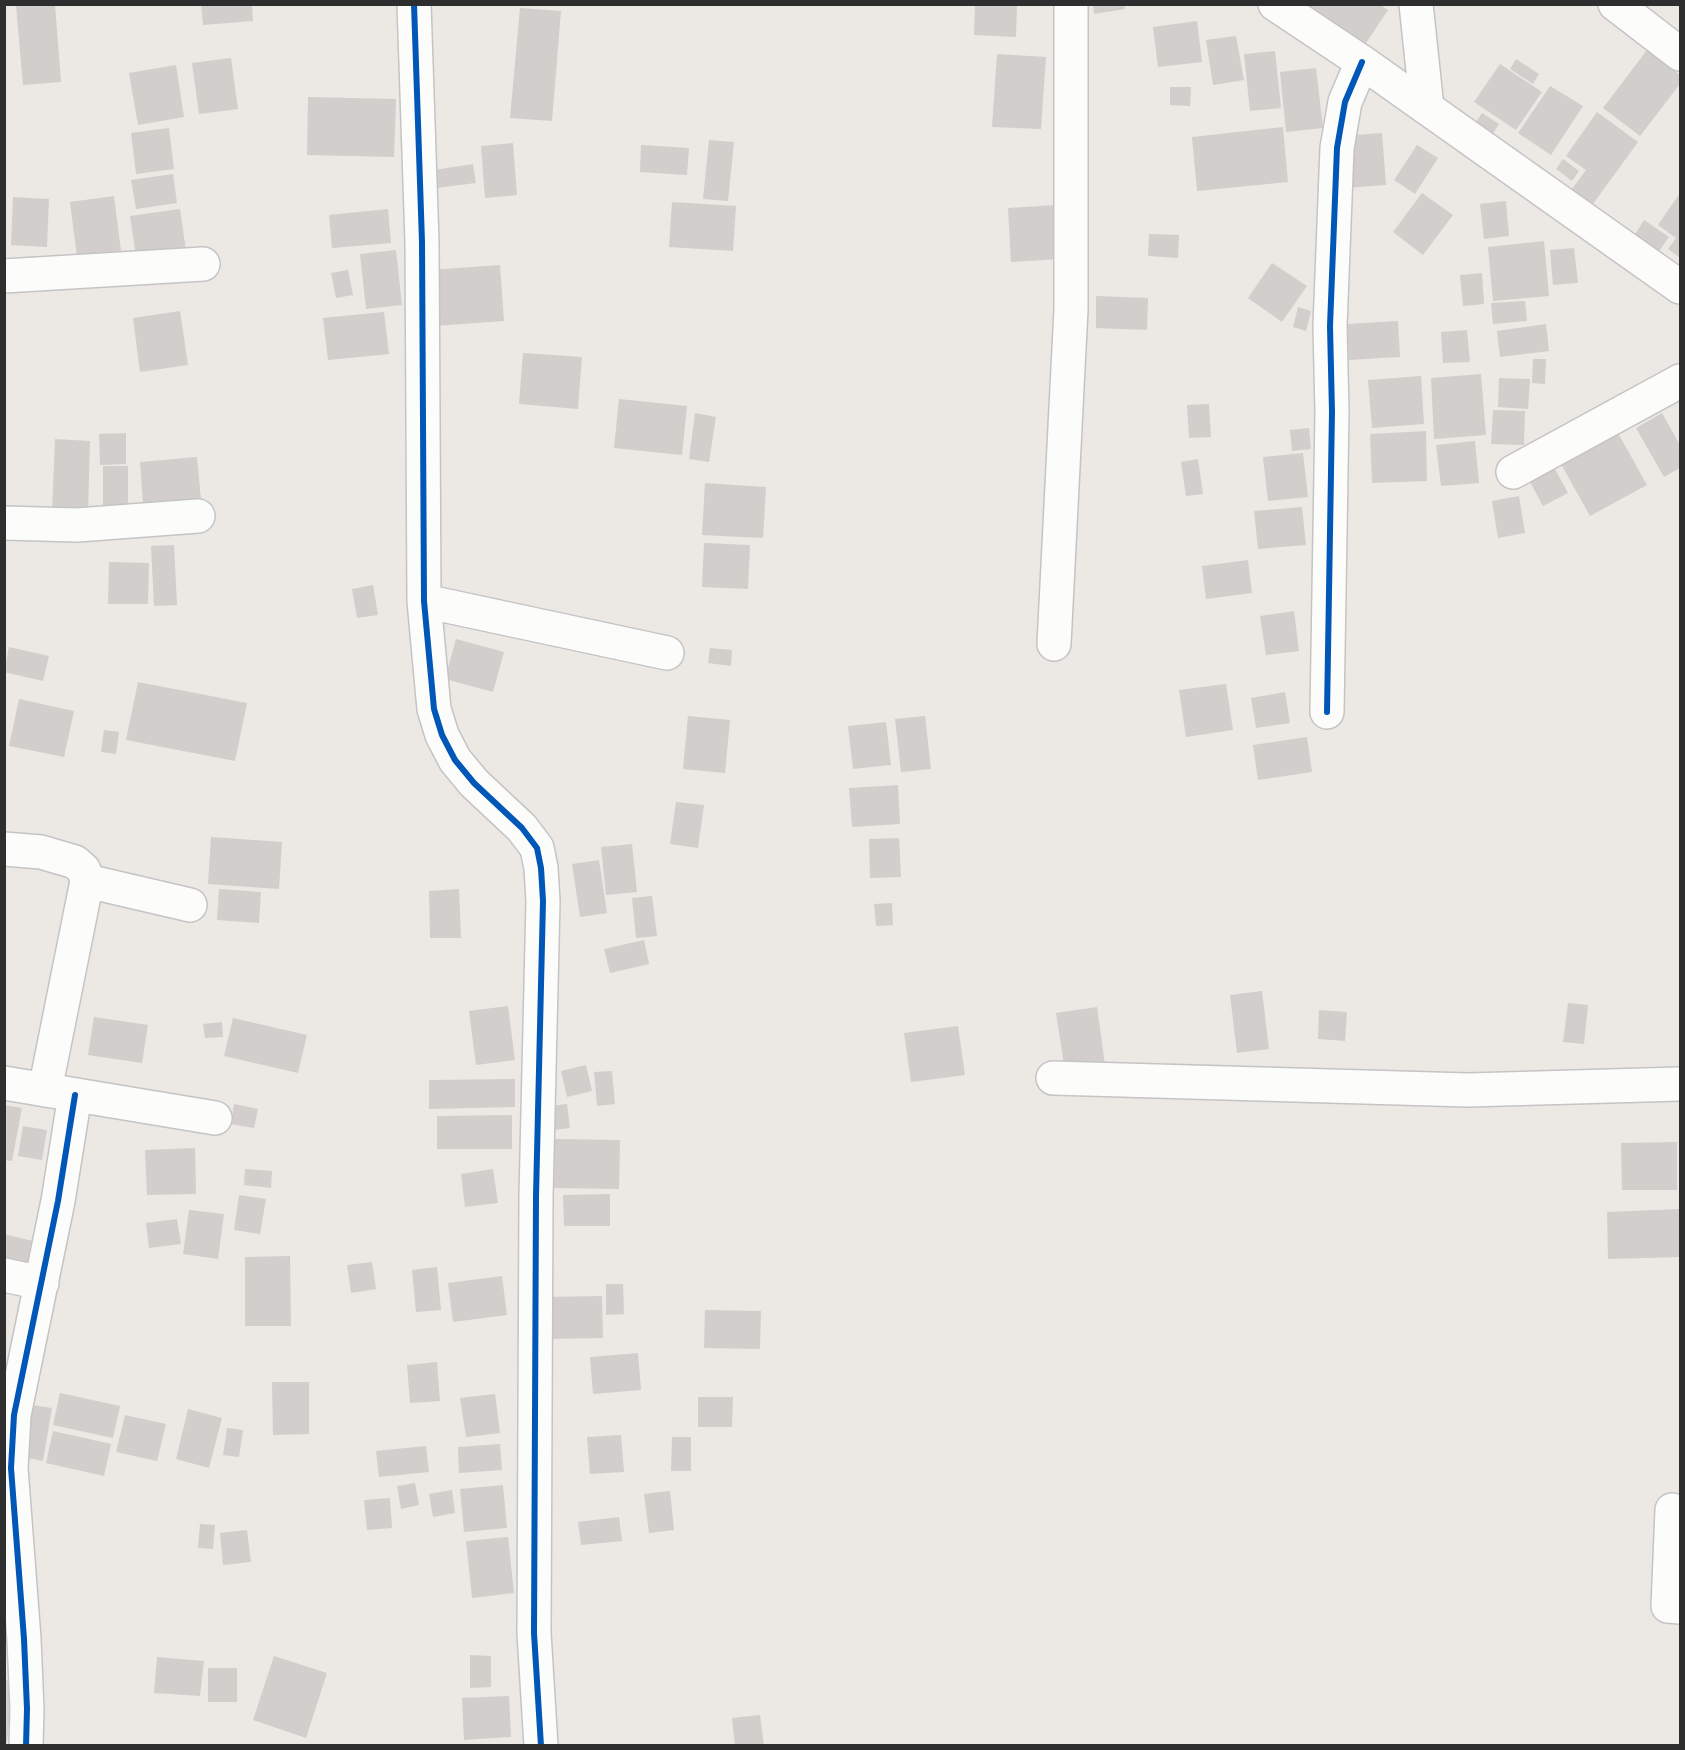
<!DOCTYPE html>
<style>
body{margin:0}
#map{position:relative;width:1685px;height:1750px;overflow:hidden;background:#ece8e4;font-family:Overpass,sans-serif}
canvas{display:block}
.frame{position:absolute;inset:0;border:6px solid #2e2e2e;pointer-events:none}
</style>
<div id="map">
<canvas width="1685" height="1750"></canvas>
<div class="frame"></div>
</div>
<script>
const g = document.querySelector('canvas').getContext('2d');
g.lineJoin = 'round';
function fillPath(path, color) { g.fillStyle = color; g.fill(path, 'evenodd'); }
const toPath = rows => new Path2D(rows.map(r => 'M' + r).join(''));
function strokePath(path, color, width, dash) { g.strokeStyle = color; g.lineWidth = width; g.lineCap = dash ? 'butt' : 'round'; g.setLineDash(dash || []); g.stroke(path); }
const building = toPath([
 [201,4,252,4,253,21,203,25],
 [975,4,1017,4,1016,37,974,35],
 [1093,4,1124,4,1125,9,1094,14],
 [1296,4,1379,4,1388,10,1362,49],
 [16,5,55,5,61,82,23,85],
 [520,8,561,11,552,121,510,118],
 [1197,21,1202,62,1158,67,1153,27],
 [1236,36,1244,80,1213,85,1206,40],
 [1647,50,1680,75,1680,84,1640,136,1603,108],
 [1275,51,1281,108,1250,111,1244,54],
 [997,54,1046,57,1041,129,992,127],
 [231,58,238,109,199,114,192,63],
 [1516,59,1539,74,1533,84,1510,69],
 [1500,64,1542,92,1516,130,1474,102],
 [176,65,184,117,138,125,129,73],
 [1316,68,1323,128,1286,132,1280,72],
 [1550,86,1583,106,1551,155,1518,133],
 [1170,87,1191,87,1190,106,1170,105],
 [308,97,396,99,394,157,307,155],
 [1597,112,1638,142,1590,208,1569,193,1586,170,1566,156],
 [1482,113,1499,124,1492,135,1475,124],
 [1283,127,1288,182,1197,191,1192,137],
 [169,128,174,169,136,174,131,133],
 [1382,133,1386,185,1345,188,1341,136],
 [709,140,734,142,728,201,703,199],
 [513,143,517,195,485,198,481,146],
 [641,145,689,148,687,175,640,172],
 [1417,145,1438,158,1415,194,1394,180],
 [1563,159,1579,171,1572,181,1556,169],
 [473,164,476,183,436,188,434,170],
 [173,174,177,203,136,209,131,180],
 [1422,193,1453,215,1423,255,1393,232],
 [1680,193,1680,258,1668,249,1676,238,1658,225],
 [114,196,121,251,77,257,70,202],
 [13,197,49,199,47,247,11,245],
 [1506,201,1509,236,1484,239,1480,204],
 [672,202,736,206,733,251,669,247],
 [1056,205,1060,259,1011,262,1008,208],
 [180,209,186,251,136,257,130,216],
 [388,209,391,243,332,248,329,215],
 [1644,220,1669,237,1657,254,1632,239],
 [1149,234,1179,235,1178,258,1148,256],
 [1544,241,1549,296,1493,301,1488,247],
 [1574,248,1578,283,1553,285,1550,250],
 [396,250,402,305,366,309,360,254],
 [1272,263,1307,286,1282,322,1248,298],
 [500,265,504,321,434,326,430,270],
 [348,270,353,295,336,298,331,273],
 [1482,273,1484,304,1463,306,1460,275],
 [1096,296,1148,298,1147,330,1096,328],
 [1525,301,1527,321,1493,324,1491,303],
 [1298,307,1311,311,1306,331,1293,327],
 [180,311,188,365,140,372,133,318],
 [384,312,389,354,328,360,323,318],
 [1398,321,1400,357,1349,360,1347,324],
 [1546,324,1549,351,1500,357,1497,331],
 [1467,330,1470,362,1443,363,1441,332],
 [523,353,582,357,578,409,519,404],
 [1533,359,1546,359,1545,384,1532,383],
 [1481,374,1486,435,1434,439,1431,378],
 [1421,376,1424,424,1372,428,1368,380],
 [1499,378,1530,379,1528,409,1498,407],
 [619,399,687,406,682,455,614,448],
 [1209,404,1211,437,1189,438,1187,405],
 [1493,410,1525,411,1524,445,1491,444],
 [695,413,716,417,709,462,689,459],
 [1662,413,1680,445,1680,468,1664,477,1636,428],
 [1309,428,1311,449,1292,451,1290,430],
 [1426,431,1427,481,1372,483,1370,434],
 [126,433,126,464,100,465,99,434],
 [1618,433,1647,485,1590,516,1561,464],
 [55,439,90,441,88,514,52,513],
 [1475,441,1479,483,1441,486,1436,445],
 [1303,453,1308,497,1268,501,1263,457],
 [197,457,201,500,143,505,140,462],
 [1198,459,1203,494,1186,496,1181,462],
 [103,466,128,466,128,513,103,513],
 [1555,469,1568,493,1543,506,1530,482],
 [705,483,766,487,763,538,702,535],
 [1519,496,1525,533,1498,538,1492,501],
 [1302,507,1306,545,1258,549,1254,511],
 [704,543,750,545,748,589,702,587],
 [174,545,177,605,154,606,151,546],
 [1248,560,1252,593,1206,599,1202,566],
 [109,562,149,563,148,604,108,604],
 [373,585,378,615,357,618,352,589],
 [1294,611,1299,651,1266,655,1260,616],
 [456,639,504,652,493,692,445,679],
 [9,647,49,656,43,681,4,672],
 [710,648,732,650,731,666,708,663],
 [138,682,247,703,235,761,126,740],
 [1226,684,1233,730,1186,737,1179,690],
 [1285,692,1290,723,1256,728,1251,698],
 [19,699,74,711,64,757,9,746],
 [688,716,730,720,725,773,683,769],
 [925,716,931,769,901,772,895,719],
 [886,722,891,765,853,769,848,726],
 [104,730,119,732,116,754,101,752],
 [1307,737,1312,772,1258,780,1253,745],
 [898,785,900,824,852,827,849,788],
 [676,802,704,805,698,848,670,844],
 [211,837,282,842,279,889,208,884],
 [899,838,901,877,870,878,869,839],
 [632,844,637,892,606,895,601,847],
 [599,860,607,913,580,917,572,864],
 [219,889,261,892,259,923,217,920],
 [459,889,461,938,430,938,429,891],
 [652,896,657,936,636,938,632,898],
 [892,903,893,925,876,926,874,904],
 [644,940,649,964,610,973,604,949],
 [1262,991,1269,1049,1237,1053,1230,995],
 [1568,1003,1588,1005,1584,1044,1563,1042],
 [508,1006,515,1060,476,1065,469,1011],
 [1097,1007,1105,1065,1065,1071,1056,1013],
 [1319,1010,1347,1012,1345,1041,1318,1039],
 [94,1017,148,1025,142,1063,88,1055],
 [233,1018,307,1035,298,1073,224,1056],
 [222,1022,223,1037,205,1038,203,1024],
 [958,1026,965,1075,911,1082,904,1033],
 [586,1065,592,1091,567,1097,561,1071],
 [612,1071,615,1104,597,1106,594,1072],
 [515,1079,515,1107,429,1109,429,1080],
 [234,1104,258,1109,254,1128,231,1124],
 [567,1104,570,1128,554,1130,550,1106],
 [4,1105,22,1108,12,1161,4,1160],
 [512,1115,512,1149,437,1149,437,1116],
 [23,1126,47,1130,42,1160,18,1156],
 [555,1139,620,1140,619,1189,554,1188],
 [1677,1142,1677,1190,1622,1190,1621,1143],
 [195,1148,196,1194,147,1195,145,1150],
 [245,1169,272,1171,271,1188,244,1185],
 [493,1169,498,1203,465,1207,461,1174],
 [610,1194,610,1226,564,1226,563,1195],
 [239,1195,266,1199,260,1234,234,1230],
 [1680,1209,1680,1257,1608,1259,1607,1212],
 [189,1210,224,1214,218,1259,183,1254],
 [177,1219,181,1244,149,1248,146,1223],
 [4,1234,37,1242,29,1271,4,1265],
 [290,1256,291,1326,245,1326,245,1257],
 [372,1262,376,1289,351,1293,347,1265],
 [437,1267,441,1310,416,1312,412,1270],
 [502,1276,507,1315,453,1322,448,1283],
 [606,1284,623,1284,624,1314,606,1315],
 [602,1296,603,1338,546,1339,546,1297],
 [705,1310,761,1311,760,1349,704,1348],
 [638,1353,641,1390,593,1394,590,1357],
 [437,1362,440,1401,410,1403,407,1365],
 [272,1382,309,1382,309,1434,273,1435],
 [60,1393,120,1406,113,1438,53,1425],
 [495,1394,500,1433,466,1437,460,1398],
 [698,1397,733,1397,732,1427,698,1427],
 [32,1405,52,1408,43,1461,23,1457],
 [188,1409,222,1418,209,1468,176,1459],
 [125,1415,166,1424,157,1461,116,1452],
 [227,1428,243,1430,239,1457,223,1455],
 [53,1431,111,1444,104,1476,46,1463],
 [621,1435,624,1472,590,1474,587,1437],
 [672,1437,691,1437,691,1471,671,1471],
 [500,1444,502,1470,459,1473,458,1447],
 [426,1446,429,1472,379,1477,376,1451],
 [415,1483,419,1505,401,1509,397,1486],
 [503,1485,507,1528,464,1532,460,1489],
 [452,1490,455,1513,433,1517,429,1494],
 [670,1491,674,1530,649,1533,644,1494],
 [390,1498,392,1528,367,1530,364,1500],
 [619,1517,622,1541,581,1545,578,1522],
 [200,1524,215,1525,213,1549,198,1548],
 [247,1530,251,1562,223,1565,220,1533],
 [508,1537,514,1593,472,1598,466,1541],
 [470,1655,491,1656,491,1687,470,1688],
 [274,1656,327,1673,306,1738,253,1720],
 [157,1657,204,1661,200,1696,154,1693],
 [208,1668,237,1668,237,1702,208,1702],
 [4,1680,13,1681,7,1743,4,1743],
 [509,1696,511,1737,464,1740,462,1698],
 [760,1715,764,1746,735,1746,732,1718]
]);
const minor = toPath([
 [414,4,422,242,424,601,434,709,442,735,455,760,474,783,522,828,537,848,541,868,543,901,536,1196,534,1633,541,1746],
 [1275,4,1362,62,1680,287],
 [1416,4,1427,108],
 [1615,4,1680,54],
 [4,276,203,264],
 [1513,472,1680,381],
 [4,523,77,525,198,516],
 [424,601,667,653],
 [1054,644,1071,309,1071,4],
 [1327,712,1332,412,1330,326,1337,148,1345,102,1362,62],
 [4,849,41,852,75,862,84,870,87,881,45,1090],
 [87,881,190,905],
 [1053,1078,1468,1090,1680,1084],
 [4,1083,215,1118],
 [4,1275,42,1283],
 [1672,1510,1668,1606,1680,1607],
 [26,1746,27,1709,24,1639,11,1468,14,1415,58,1201,75,1095]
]);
const cycleway = toPath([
 [414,4,422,242,424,601,434,709,442,735,455,760,474,783,522,828,537,848,541,868,543,901,536,1196,534,1633,541,1746],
 [1327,712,1332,412,1330,326,1337,148,1345,102,1362,62],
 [26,1746,27,1709,24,1639,11,1468,14,1415,58,1201,75,1095]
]);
fillPath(building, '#d1cecb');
strokePath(minor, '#c5c4c5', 36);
strokePath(minor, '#fcfcfb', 33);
strokePath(cycleway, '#0057b8', 6);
</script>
